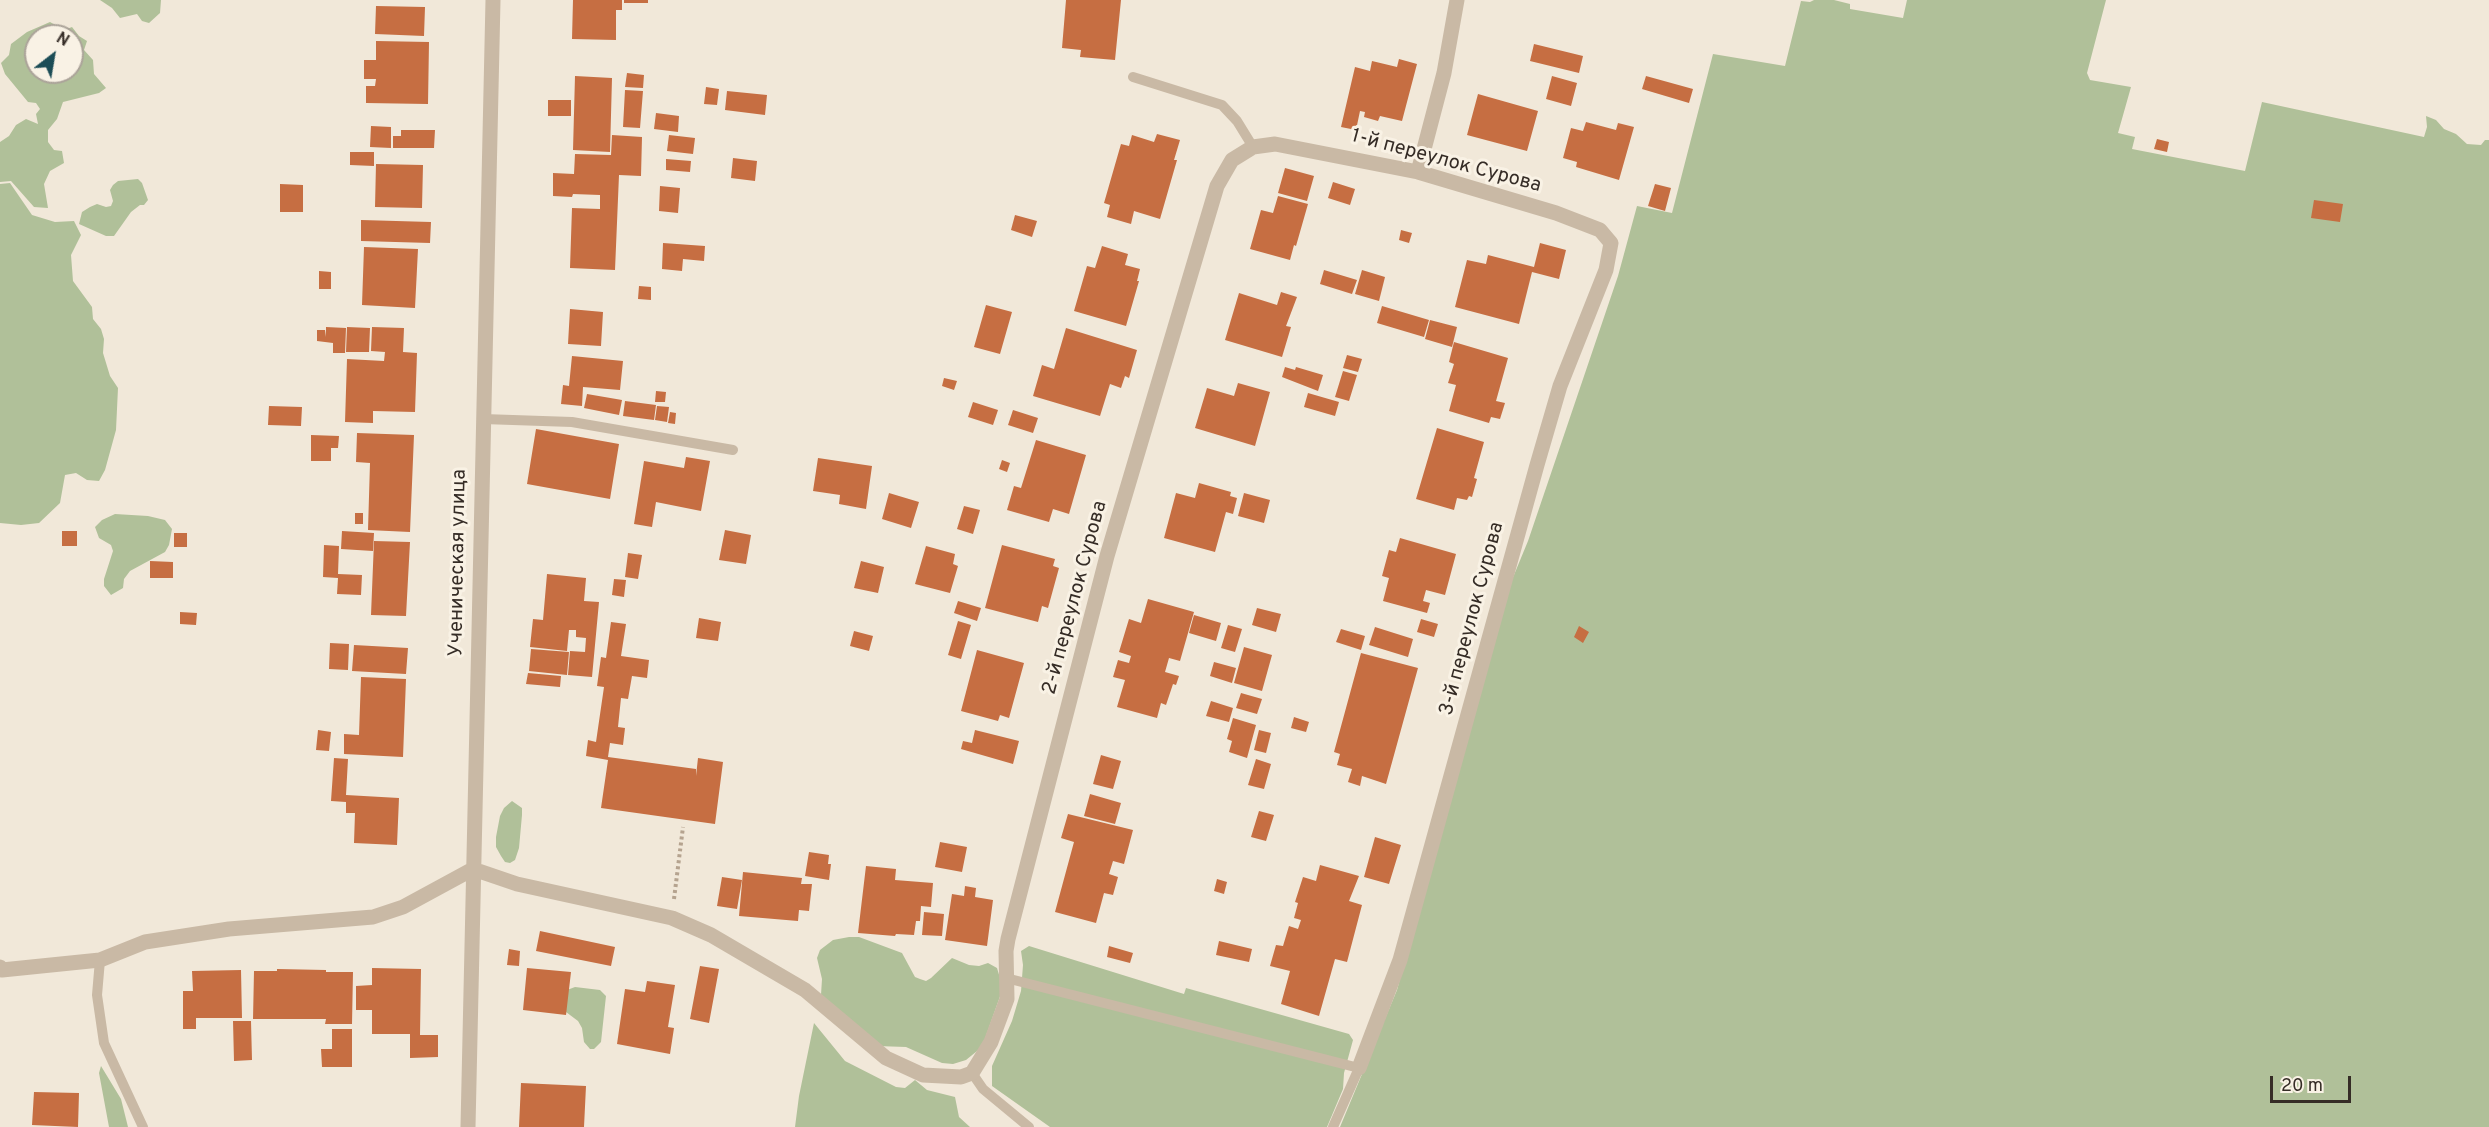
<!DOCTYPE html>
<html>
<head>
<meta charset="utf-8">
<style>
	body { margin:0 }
	#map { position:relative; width:2489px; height:1127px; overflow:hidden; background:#f1e8d9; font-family:Overpass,sans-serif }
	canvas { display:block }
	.north { position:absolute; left:24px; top:24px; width:60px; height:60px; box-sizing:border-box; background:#f9f2e5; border:2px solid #aba399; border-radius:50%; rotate:31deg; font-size:16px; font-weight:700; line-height:24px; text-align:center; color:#352c26 }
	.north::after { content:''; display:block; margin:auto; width:21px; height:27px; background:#1c4d56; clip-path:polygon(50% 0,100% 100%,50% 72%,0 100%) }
	.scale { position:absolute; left:2270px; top:1076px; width:81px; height:27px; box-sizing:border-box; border:3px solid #352c26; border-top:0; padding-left:8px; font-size:18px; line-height:21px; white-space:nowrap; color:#352c26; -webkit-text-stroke:4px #f9f2e5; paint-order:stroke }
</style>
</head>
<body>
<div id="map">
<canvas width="2489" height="1127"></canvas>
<div class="north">N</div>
<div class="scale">20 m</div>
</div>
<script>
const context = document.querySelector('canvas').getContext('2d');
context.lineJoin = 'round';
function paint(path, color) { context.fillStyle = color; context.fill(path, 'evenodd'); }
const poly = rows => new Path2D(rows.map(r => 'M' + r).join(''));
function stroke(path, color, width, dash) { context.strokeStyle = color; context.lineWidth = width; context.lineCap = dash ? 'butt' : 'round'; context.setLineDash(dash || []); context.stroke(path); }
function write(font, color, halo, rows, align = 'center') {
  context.font = font + ' Overpass,sans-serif'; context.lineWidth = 6; context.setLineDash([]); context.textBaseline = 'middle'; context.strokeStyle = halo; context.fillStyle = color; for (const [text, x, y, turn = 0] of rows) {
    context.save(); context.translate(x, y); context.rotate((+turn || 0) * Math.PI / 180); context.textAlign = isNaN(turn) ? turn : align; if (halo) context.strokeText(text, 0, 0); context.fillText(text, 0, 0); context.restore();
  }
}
const green = poly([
	[100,0,161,0,160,13,149,23,142,21,137,14,120,18,112,8],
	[1814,0,1834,0,1850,4,1850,9,1903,18,1907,0,2106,0,2087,73,2090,80,2131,87,2118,133,2135,137,2132,149,2245,171,2262,102,2424,137,2427,127,2426,116,2436,120,2444,129,2456,134,2467,144,2481,145,2485,140,2489,140,2489,1127,1340,1127,1397,990,1502,604,1528,541,1618,276,1637,206,1672,213,1713,54,1785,66,1801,1,1810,2],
	[50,22,64,30,72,27,79,36,87,41,84,50,93,60,94,74,106,88,99,93,63,102,57,119,48,130,48,142,54,150,62,151,64,163,50,171,44,184,48,208,34,207,11,181,0,182,0,142,9,136,16,125,26,119,38,124,36,114,40,109,36,103,28,102,5,74,1,63,9,55,11,44,27,32],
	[36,36,72,36,72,72,36,72],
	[138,179,142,183,148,200,144,205,140,205,131,212,114,236,106,236,79,224,82,212,90,207,97,204,106,207,111,206,113,201,110,190,113,185,118,181],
	[10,183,32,215,55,222,74,221,81,235,71,255,73,281,92,307,93,319,101,329,104,339,103,353,110,376,118,388,116,430,105,470,99,481,87,480,76,473,65,475,60,503,39,523,21,525,0,523,0,184],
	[115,514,148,516,165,520,172,529,169,545,165,552,130,571,124,579,123,588,111,595,104,586,104,579,113,551,111,545,99,538,95,527,102,520],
	[512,801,522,808,522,815,519,848,515,860,510,863,505,862,501,856,496,847,496,837,500,816,504,808],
	[849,937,859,937,902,953,915,977,920,979,926,981,931,978,952,958,969,965,979,966,988,963,997,968,1003,988,982,1047,966,1060,953,1064,942,1063,906,1047,877,1046,821,995,822,979,817,958,820,950,833,940],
	[1029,946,1184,994,1186,988,1349,1034,1353,1040,1344,1073,1343,1089,1327,1127,1050,1127,992,1086,992,1066,1012,1021,1021,991,1023,965,1021,951],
	[575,987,600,990,606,996,601,1042,594,1049,590,1049,584,1042,582,1028,578,1021,562,1009,567,990],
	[814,1023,845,1061,896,1087,905,1088,915,1080,927,1090,955,1097,959,1117,970,1127,795,1127,799,1096],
	[101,1066,121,1099,128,1127,109,1127,99,1073]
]);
const building = poly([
	[573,0,622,0,622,10,616,10,616,40,572,39],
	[624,0,648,0,648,3,624,3],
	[1066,0,1121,0,1115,60,1080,57,1081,50,1062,48],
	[376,6,425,7,424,36,375,34],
	[376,41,429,42,428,104,366,103,366,86,375,86,376,79,364,79,364,60,376,60],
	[1534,44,1583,56,1579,73,1530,61],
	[1399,59,1417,64,1402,121,1380,116,1378,121,1364,117,1365,112,1360,111,1356,130,1341,127,1355,67,1370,71,1372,61,1397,67],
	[627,73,644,75,643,88,625,87],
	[575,76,612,78,610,152,573,150],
	[1552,76,1577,83,1571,106,1546,99],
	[1646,76,1693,89,1689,103,1642,89],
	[706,87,719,89,717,105,704,104],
	[625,90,643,91,640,128,623,127],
	[727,91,767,95,765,115,725,110],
	[1478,94,1538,111,1527,151,1467,135],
	[548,100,571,100,571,116,548,116],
	[656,113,679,116,678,132,654,129],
	[1586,122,1616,130,1618,123,1634,127,1619,180,1576,167,1577,162,1563,158,1571,128,1583,131],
	[371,126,391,127,391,148,370,147],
	[401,130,435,130,434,148,393,148,393,136,401,136],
	[1157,134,1180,140,1174,160,1177,160,1160,219,1134,211,1131,224,1107,217,1110,205,1104,203,1121,144,1129,146,1132,135,1154,142],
	[612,135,642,137,641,176,619,175,615,270,570,268,572,208,600,209,600,195,573,194,572,197,553,196,553,173,574,174,575,154,611,155],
	[669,135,695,138,693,154,667,151],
	[2157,139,2169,142,2167,152,2154,149],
	[350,152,374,152,374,166,350,165],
	[733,158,757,161,755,181,731,178],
	[666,159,691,161,690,172,666,170],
	[376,164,423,165,422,208,375,207],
	[1285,168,1314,176,1307,201,1278,193],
	[1333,182,1355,189,1350,205,1328,198],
	[280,184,303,185,303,212,280,212],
	[1655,184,1671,188,1665,211,1648,206],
	[660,186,680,188,678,213,659,211],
	[1278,196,1308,204,1296,246,1294,245,1290,260,1250,249,1261,210,1273,213],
	[2314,200,2343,204,2340,222,2311,218],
	[1015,215,1037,221,1032,237,1011,230],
	[361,220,431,222,430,243,361,241],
	[1401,230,1412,233,1409,243,1399,240],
	[663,243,705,246,704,261,683,259,682,271,662,269],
	[1540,243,1566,250,1559,279,1532,272,1519,324,1455,307,1467,260,1486,264,1488,255,1534,267],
	[1102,246,1128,254,1125,265,1140,269,1137,281,1139,281,1126,326,1074,311,1087,266,1095,268],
	[364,247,418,249,415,308,362,305],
	[1324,270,1357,280,1352,294,1320,284],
	[1362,270,1385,277,1379,301,1355,294],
	[319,271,331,272,331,289,319,289],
	[639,286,651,287,651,300,638,299],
	[1281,292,1297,297,1286,326,1291,327,1282,357,1225,340,1239,293,1277,305],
	[986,305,1012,312,1000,354,974,347],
	[1382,306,1429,320,1424,337,1377,323],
	[570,309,603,312,601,346,568,344],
	[1430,320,1457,327,1452,347,1425,339],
	[326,327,346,328,345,353,333,353,333,343,317,341,317,330,325,330,326,337],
	[347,327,370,328,369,352,346,352],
	[372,327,404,328,403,352,417,353,415,412,373,411,373,423,345,422,347,359,384,361,385,352,371,351],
	[1066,328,1137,350,1129,378,1125,376,1121,388,1110,384,1100,416,1033,396,1042,365,1054,369],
	[1454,342,1508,358,1496,401,1505,403,1500,419,1491,417,1489,423,1449,411,1456,385,1448,383,1454,364,1449,362],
	[1347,355,1362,359,1358,372,1343,368],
	[572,356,623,361,620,390,583,387,582,406,561,404,563,385,569,386],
	[1285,367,1295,370,1296,367,1323,375,1318,391,1282,377],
	[1343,371,1357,375,1349,401,1335,397],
	[944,378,957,381,954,390,942,386],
	[1238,383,1270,392,1255,446,1195,428,1207,388,1234,396],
	[656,391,666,392,665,402,655,402],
	[1308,393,1339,402,1335,416,1304,407],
	[587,394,622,400,619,415,584,408],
	[625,401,656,405,654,420,623,416],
	[973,402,998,410,993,425,968,417],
	[269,406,302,407,301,426,268,425],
	[657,406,669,407,667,422,655,420],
	[1013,410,1038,418,1033,433,1008,425],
	[670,412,676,413,675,424,668,423],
	[1437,428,1484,442,1474,478,1477,479,1472,497,1469,496,1467,500,1457,498,1454,510,1416,499],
	[536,429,619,444,610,499,527,484],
	[357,433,414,435,410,532,368,530,370,463,356,462],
	[311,435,339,436,338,448,331,448,331,461,311,461],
	[1036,440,1086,455,1069,514,1053,509,1049,522,1007,510,1014,486,1021,488],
	[686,457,710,461,701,511,656,502,652,527,634,524,644,461,684,468],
	[818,458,872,466,866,509,839,504,840,495,813,491],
	[1002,460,1010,463,1007,472,999,469],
	[1199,483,1231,492,1230,496,1237,498,1233,514,1226,512,1215,552,1164,538,1176,493,1195,498],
	[889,493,919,502,911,528,882,519],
	[1244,493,1270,500,1264,523,1238,516],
	[964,506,980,510,973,534,957,529],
	[355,513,363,513,363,524,355,524],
	[725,530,751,535,746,564,719,560],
	[62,531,77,531,77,546,62,546],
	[342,531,374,533,373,551,341,549],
	[174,533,187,533,187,547,174,547],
	[1400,538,1456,554,1445,595,1426,590,1423,601,1430,603,1427,613,1383,601,1389,578,1382,576,1389,550,1396,552],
	[374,541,410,542,406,616,371,615],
	[324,545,339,546,338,574,362,575,361,595,337,594,338,578,323,577],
	[1002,545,1055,559,1053,566,1059,568,1048,608,1042,606,1038,622,985,608],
	[926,546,955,554,953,564,958,566,950,593,915,584],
	[628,553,642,555,638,579,625,577],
	[150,561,173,562,173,578,150,578],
	[861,561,884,567,878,593,854,588],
	[547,574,586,578,584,601,599,602,592,677,568,675,570,651,585,652,586,638,576,637,576,630,569,630,567,651,530,647,533,619,543,620],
	[614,579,626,580,624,597,612,595],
	[1148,599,1194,612,1180,661,1169,658,1165,672,1179,676,1176,685,1173,684,1166,705,1161,703,1157,718,1117,707,1125,680,1113,677,1118,660,1129,663,1131,656,1119,652,1129,619,1141,623],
	[958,601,981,608,977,621,954,613],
	[1257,608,1281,614,1276,632,1252,625],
	[180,612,197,613,196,625,180,624],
	[1194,615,1221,623,1216,641,1189,633],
	[699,618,721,622,718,641,696,638],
	[1421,619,1438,624,1434,637,1417,632],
	[958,621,971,625,961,659,948,655],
	[611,622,626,624,621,656,649,660,647,678,632,676,628,699,621,698,618,727,625,728,623,745,610,743,608,757,696,769,696,776,698,758,723,762,715,824,601,808,608,760,586,756,588,740,596,742,604,687,597,686,601,657,606,658],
	[1228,625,1242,629,1235,652,1221,648],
	[1579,626,1589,632,1583,643,1574,637],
	[1375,627,1413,639,1408,657,1369,645],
	[1341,629,1365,636,1361,650,1336,642],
	[854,631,873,636,869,651,850,646],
	[330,643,349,644,348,670,329,669],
	[354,645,408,648,406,674,352,671],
	[1244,647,1272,655,1262,691,1234,683],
	[531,649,569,652,567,675,529,671],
	[977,650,1024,663,1009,718,1000,715,998,721,961,711],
	[1361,653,1418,668,1386,784,1362,776,1360,786,1348,782,1352,769,1337,765,1340,754,1334,752],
	[1214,662,1236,668,1232,683,1210,676],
	[528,673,561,676,560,687,526,684],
	[361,677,406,679,403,757,344,754,344,734,359,735],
	[1241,693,1262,699,1257,714,1236,708],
	[1211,701,1233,708,1229,722,1206,716],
	[1294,717,1309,722,1306,732,1291,728],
	[1233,718,1256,725,1247,758,1229,752,1232,741,1227,739],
	[318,730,331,732,329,751,316,750],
	[975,730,1019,741,1013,764,961,749,963,741,972,743],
	[1259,730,1271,733,1266,753,1254,750],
	[1101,755,1121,761,1113,789,1093,784],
	[334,758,348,759,346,795,399,798,397,845,354,843,355,813,346,813,346,802,331,801],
	[1256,759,1271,764,1264,789,1248,785],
	[1090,794,1121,803,1115,824,1084,816],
	[1259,811,1274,815,1266,841,1251,837],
	[1068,814,1133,830,1124,864,1113,861,1109,874,1118,877,1113,895,1104,893,1096,923,1055,912,1074,842,1061,838],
	[1375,837,1401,845,1389,884,1364,877],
	[940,842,967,847,962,872,935,867],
	[809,852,829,855,828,864,831,864,829,880,805,876],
	[1320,865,1359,876,1349,901,1362,905,1347,962,1335,959,1319,1016,1281,1004,1290,971,1270,966,1276,945,1283,946,1289,926,1298,929,1301,920,1294,918,1298,903,1295,902,1303,877,1316,881],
	[866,866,896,869,895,880,933,883,931,907,921,906,920,921,916,921,914,935,896,934,895,936,858,933],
	[743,872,802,878,801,884,812,884,809,911,799,910,798,921,739,916],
	[722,877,742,880,737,909,717,906],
	[1217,879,1227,882,1224,894,1214,891],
	[965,886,976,888,975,897,993,900,987,946,945,940,952,894,964,896],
	[924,912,944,914,942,936,922,935],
	[540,931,615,947,611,966,536,951],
	[1219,941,1252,949,1249,962,1216,955],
	[1109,946,1133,953,1130,963,1107,957],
	[509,949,520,951,519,966,507,965],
	[700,966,719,969,709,1023,690,1019],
	[372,968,421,969,420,1035,438,1035,438,1057,410,1058,410,1034,372,1034,372,1010,356,1010,356,986,372,985],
	[527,968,571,972,566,1015,523,1010],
	[277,969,326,970,326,972,353,972,352,1024,325,1024,326,1019,253,1019,254,971,277,971],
	[241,970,242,1018,196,1018,196,1029,183,1029,183,991,193,991,192,971],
	[647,981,675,985,668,1027,674,1028,670,1054,617,1044,625,989,645,992],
	[233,1021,251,1021,252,1060,234,1061],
	[332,1029,352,1029,352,1067,322,1067,321,1049,332,1049],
	[521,1083,586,1086,584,1127,519,1127],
	[34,1092,79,1093,78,1127,32,1125]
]);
const path = poly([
	[674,899,683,827]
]);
const service = poly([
	[1133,77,1222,105,1237,121,1253,147],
	[483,419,572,422,733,450],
	[100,960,97,995,104,1043,143,1127],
	[1006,978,1359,1068,1333,1127],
	[972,1073,983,1089,1029,1127]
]);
const minor = poly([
	[1418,172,1444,73,1457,0],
	[0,967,2,970,100,960,145,942,229,929,373,917,403,907,473,869,517,884,672,918,711,935,805,990,886,1058,923,1075,961,1077,972,1073,991,1042,1007,999,1006,951,1008,939,1107,556,1217,186,1232,160,1253,147,1275,144,1418,172,1556,213,1600,230,1611,243,1606,270,1560,386,1537,465,1400,960,1359,1068],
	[468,1127,493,0]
]);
const streetNames = [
	["1-й переулок Сурова",1446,162,15],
	["Ученическая улица",459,563,-89],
	["2-й переулок Сурова",1076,598,-75],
	["3-й переулок Сурова",1473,619,-75]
];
paint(green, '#b0c099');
paint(building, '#c66e42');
stroke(path, '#b5a38f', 4, [3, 3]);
stroke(service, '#c9b9a5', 10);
stroke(minor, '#c9b9a5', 15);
write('20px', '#352c26', '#f9f2e5', streetNames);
</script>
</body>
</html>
